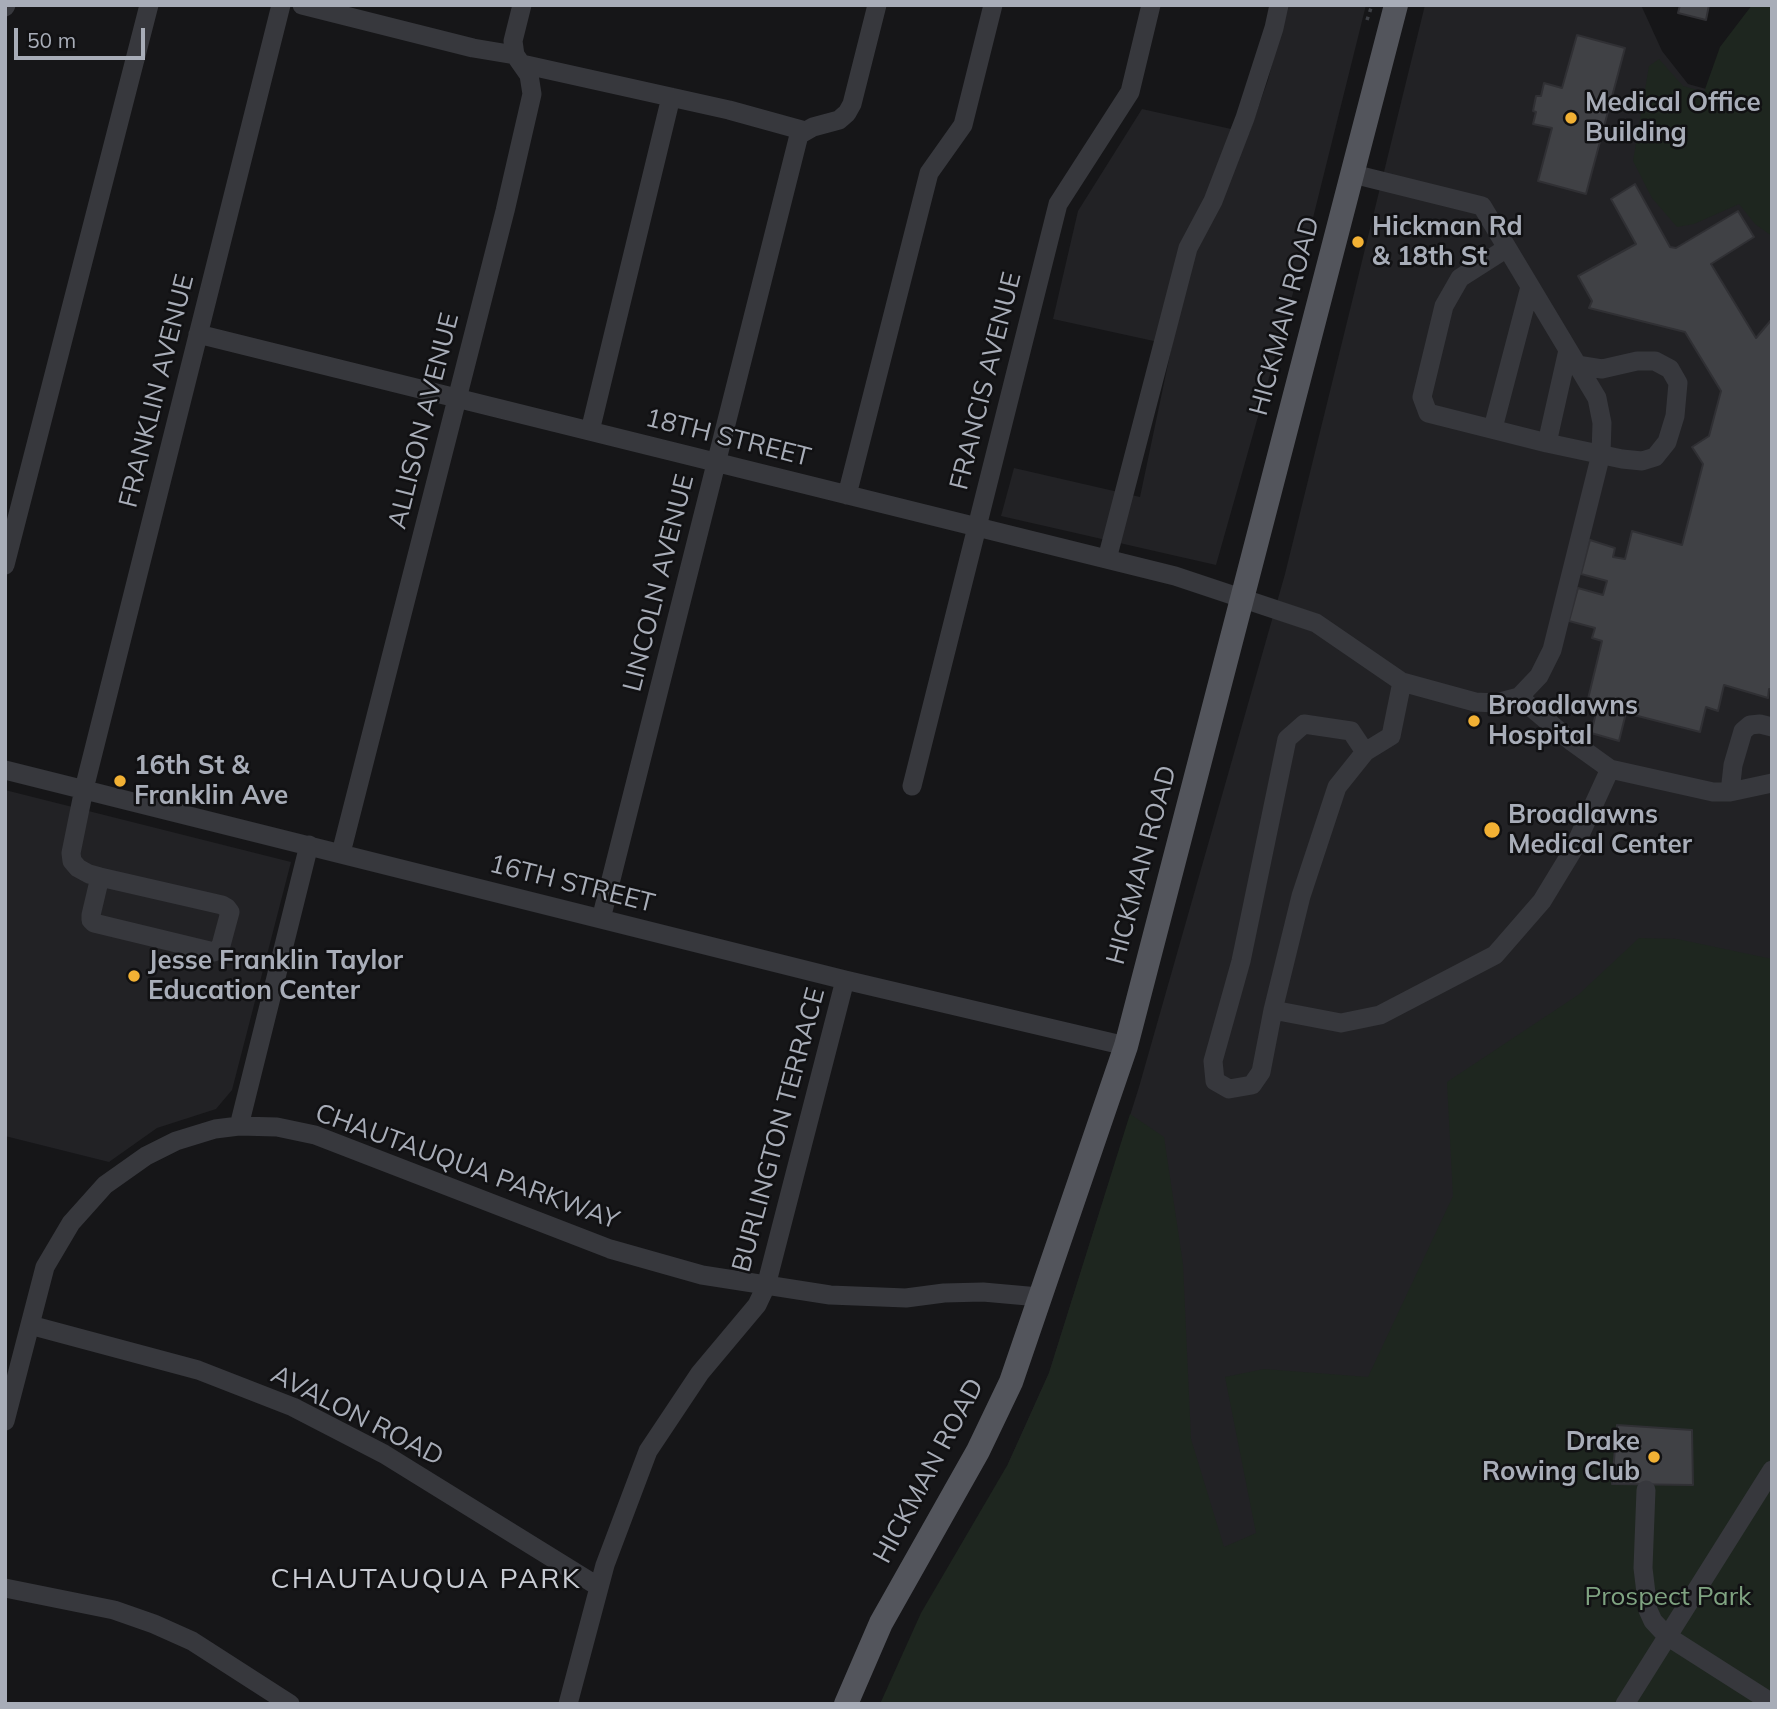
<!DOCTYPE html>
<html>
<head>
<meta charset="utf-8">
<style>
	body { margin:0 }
	#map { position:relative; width:1777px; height:1709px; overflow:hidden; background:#161618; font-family:Mulish,sans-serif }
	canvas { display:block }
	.frame { position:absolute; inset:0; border:7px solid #a8adb8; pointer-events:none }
	.scale { position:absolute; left:14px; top:28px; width:131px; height:32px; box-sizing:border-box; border:4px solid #a8adb8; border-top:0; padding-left:9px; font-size:21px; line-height:24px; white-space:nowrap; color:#a8adb8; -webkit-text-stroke:5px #111113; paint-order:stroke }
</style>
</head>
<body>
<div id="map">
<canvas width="1777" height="1709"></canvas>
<div class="frame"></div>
<div class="scale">50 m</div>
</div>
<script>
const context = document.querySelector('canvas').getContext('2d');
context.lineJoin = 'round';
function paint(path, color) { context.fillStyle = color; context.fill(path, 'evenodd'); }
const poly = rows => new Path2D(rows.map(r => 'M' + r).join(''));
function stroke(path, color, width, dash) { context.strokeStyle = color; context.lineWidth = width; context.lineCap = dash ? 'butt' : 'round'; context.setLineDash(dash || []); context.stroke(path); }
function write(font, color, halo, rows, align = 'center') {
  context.font = font + ' Mulish,sans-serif'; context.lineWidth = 5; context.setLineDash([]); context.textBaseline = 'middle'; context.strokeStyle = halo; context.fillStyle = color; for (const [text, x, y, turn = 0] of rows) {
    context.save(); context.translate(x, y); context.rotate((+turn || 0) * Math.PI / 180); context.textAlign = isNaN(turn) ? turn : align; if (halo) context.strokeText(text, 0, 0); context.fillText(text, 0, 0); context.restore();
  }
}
const built = poly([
	[1287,5,1366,5,1304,254,1216,565,1001,516,1014,468,1140,497,1172,345,1053,319,1078,211,1142,109,1249,133,1268,80],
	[1425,5,1641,5,1662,51,1688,84,1772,107,1772,1147,1534,1704,1008,1464,1049,1373,1139,1087,1285,574],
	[5,790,291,862,232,1090,216,1109,157,1128,109,1162,5,1136]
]);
const green = poly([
	[1752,5,1772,5,1772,236,1755,224,1739,204,1694,224,1677,227,1652,198,1633,161,1649,66,1659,59,1683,86,1704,92,1720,47],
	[1639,938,1677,939,1772,959,1772,1704,880,1704,921,1613,1008,1464,1049,1373,1130,1114,1164,1137,1183,1264,1191,1439,1224,1547,1256,1533,1225,1377,1264,1369,1368,1377,1453,1196,1447,1082,1578,995]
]);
const building = poly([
	[1680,5,1709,5,1706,20,1678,13,1680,5],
	[1577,35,1625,48,1586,194,1538,181,1552,128,1533,124,1536,112,1533,111,1536,96,1541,96,1544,83,1562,88,1577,35],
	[1635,184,1670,247,1676,248,1738,211,1754,237,1711,264,1756,338,1772,319,1772,690,1769,689,1768,698,1724,685,1718,711,1706,707,1700,732,1626,713,1619,741,1591,733,1598,705,1587,703,1602,641,1592,638,1595,628,1569,621,1578,588,1603,595,1607,581,1581,574,1590,540,1615,548,1613,557,1625,559,1632,531,1682,545,1703,464,1692,447,1709,436,1721,391,1685,332,1589,308,1592,301,1578,276,1636,244,1611,199,1635,184],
	[1617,1425,1692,1430,1693,1485,1612,1484,1617,1425]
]);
const path = poly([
	[1367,20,1372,5]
]);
const minor = poly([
	[302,5,473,48,515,55],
	[5,7,6,5],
	[522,64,729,110,805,131],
	[1507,248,1460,278,1444,306,1422,397,1428,413,1547,443,1622,459,1642,461,1655,457,1667,442,1675,416,1678,383,1670,369,1655,361,1637,361,1602,369,1577,365],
	[198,334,1175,576,1316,623,1402,682,1475,702,1496,703,1519,697,1539,676,1552,650,1601,454,1602,423,1597,398,1482,206,1353,174],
	[1493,428,1530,287],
	[590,431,671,97],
	[1547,443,1568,350],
	[847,495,929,173,963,125,993,5],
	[1107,559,1188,248,1213,201,1245,118,1274,28,1279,5],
	[5,565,149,5],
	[1402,682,1391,736,1365,752,1337,787,1301,896,1273,1010,1341,1023,1380,1015,1495,955,1542,901,1573,850,1610,769],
	[1519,697,1571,741,1610,769,1713,792,1730,792,1772,783],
	[5,770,845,980,1126,1046],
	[912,786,1058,204,1130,92,1151,5],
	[1730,792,1733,765,1743,731,1750,725,1760,724,1772,727],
	[341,853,505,211,532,94,529,75,515,55,513,41,522,5],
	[100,877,91,915,91,920,94,923,214,952,220,949,230,912,227,908,222,905,100,877,89,874,78,868,72,861,71,853,84,789,281,5],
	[601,919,799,135,813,127,839,120,847,113,852,104,877,5],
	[1273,1010,1261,1072,1252,1085,1229,1089,1215,1081,1213,1061,1241,961,1287,739,1304,724,1351,731,1365,752],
	[239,1126,309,845],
	[30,1325,198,1370,293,1407,384,1454,599,1587],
	[5,1421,45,1267,71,1223,105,1185,146,1156,176,1141,215,1129,239,1126,277,1127,315,1135,610,1249,702,1275,830,1295,906,1298,944,1293,983,1292,1039,1297],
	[1646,1490,1643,1568,1648,1610,1653,1621,1667,1636,1772,1703],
	[5,1588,114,1610,154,1624,192,1641,290,1704],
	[568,1704,605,1565,648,1451,700,1373,757,1305,766,1286,845,980],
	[1625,1704,1772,1470]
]);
const major = poly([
	[846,1704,881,1623,978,1451,1011,1382,1126,1046,1396,5]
]);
const markers = [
	[1571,118,7,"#f2b134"],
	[1358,242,7,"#f2b134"],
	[1474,721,7,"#f2b134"],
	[120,781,7,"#f2b134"],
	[1492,830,9,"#f2b134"],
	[134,976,7,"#f2b134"],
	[1654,1457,7,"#f2b134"]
];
const poiNames = [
	["Medical Office",1585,103],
	["Building",1585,133],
	["Hickman Rd",1372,227],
	["& 18th St",1372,257],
	["Broadlawns",1488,706],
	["Hospital",1488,736],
	["16th St &",134,766],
	["Franklin Ave",134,796],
	["Broadlawns",1508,815],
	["Medical Center",1508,845],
	["Jesse Franklin Taylor",148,961],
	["Education Center",148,991],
	["Drake",1640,1442,"right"],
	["Rowing Club",1640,1472,"right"]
];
const streetNames = [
	["HICKMAN ROAD",1285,316,-75],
	["FRANCIS AVENUE",986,381,-76],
	["FRANKLIN AVENUE",157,391,-76],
	["ALLISON AVENUE",424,421,-76],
	["18TH STREET",728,438,14],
	["LINCOLN AVENUE",659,583,-76],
	["HICKMAN ROAD",1142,865,-75],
	["16TH STREET",572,884,14],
	["BURLINGTON TERRACE",779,1130,-75],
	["CHAUTAUQUA PARKWAY",467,1167,20],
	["AVALON ROAD",357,1416,27],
	["HICKMAN ROAD",929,1471,-62]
];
const parkNames = [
	["Prospect Park",1668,1597]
];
const neighbourhoodNames = [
	["CHAUTAUQUA PARK",426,1580]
];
paint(built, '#222225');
paint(green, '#1e261f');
paint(building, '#404145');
stroke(building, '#303034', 2);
stroke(path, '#3d3f44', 3.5, [3.5, 5]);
stroke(minor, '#37383d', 19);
stroke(major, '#53555c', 24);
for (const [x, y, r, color] of markers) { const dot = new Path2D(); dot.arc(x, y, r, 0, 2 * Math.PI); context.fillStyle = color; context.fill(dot); stroke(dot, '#111113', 2.5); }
write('bold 26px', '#a8adb8', '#111113', poiNames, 'left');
write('26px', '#a8adb8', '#111113', streetNames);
write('26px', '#7fa381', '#111113', parkNames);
context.letterSpacing = '2px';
write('28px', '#c9ccd4', '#111113', neighbourhoodNames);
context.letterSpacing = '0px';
</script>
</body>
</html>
